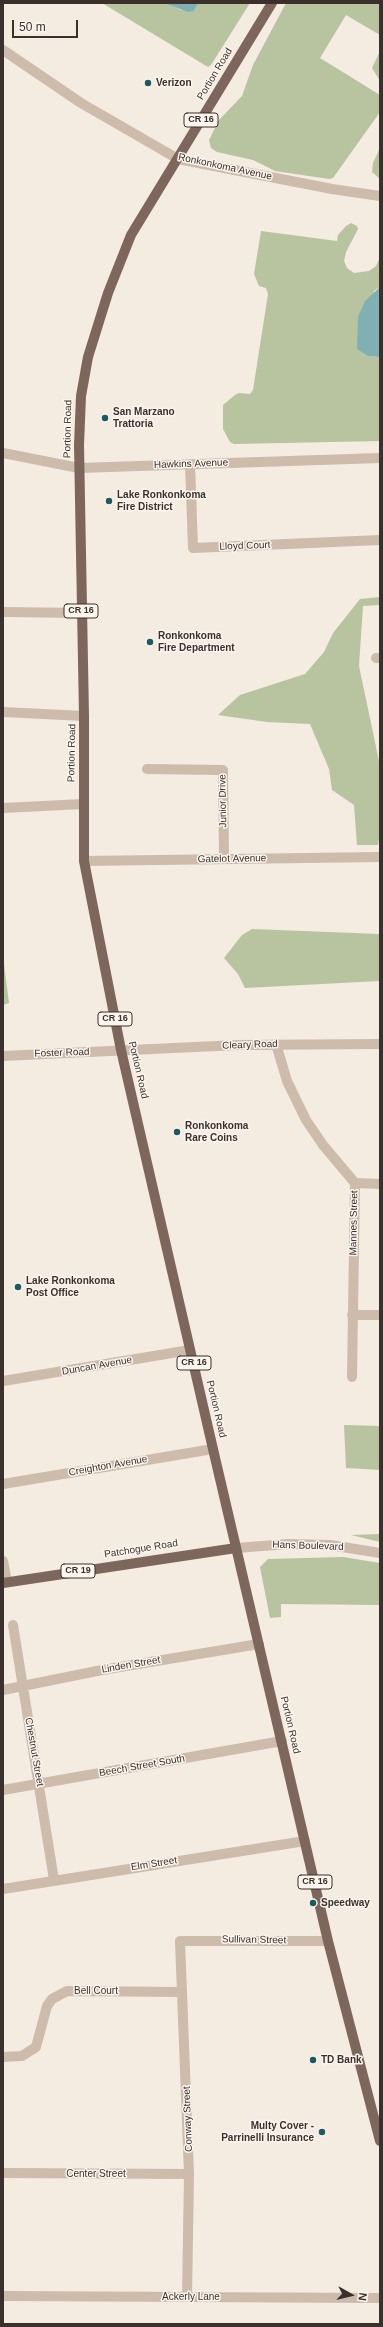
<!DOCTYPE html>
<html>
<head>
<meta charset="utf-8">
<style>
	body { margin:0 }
	#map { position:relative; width:383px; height:2327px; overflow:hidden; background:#f4ebe1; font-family:Helvetica,sans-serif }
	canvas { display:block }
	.frame { position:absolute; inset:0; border:4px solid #3b302b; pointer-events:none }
	.north { position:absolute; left:331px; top:2275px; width:40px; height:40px; -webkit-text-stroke:3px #fbf5ee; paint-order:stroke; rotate:98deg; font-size:11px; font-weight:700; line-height:16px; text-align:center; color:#3b302b }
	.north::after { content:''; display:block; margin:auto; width:14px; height:18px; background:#3b302b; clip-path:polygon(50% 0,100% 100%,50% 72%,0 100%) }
	.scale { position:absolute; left:12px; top:20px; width:66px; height:18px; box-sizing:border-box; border:2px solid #3b302b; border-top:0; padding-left:5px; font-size:12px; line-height:14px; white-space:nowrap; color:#3b302b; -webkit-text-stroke:3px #fbf5ee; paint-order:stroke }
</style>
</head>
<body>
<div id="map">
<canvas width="383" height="2327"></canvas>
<div class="frame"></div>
<div class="north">N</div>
<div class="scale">50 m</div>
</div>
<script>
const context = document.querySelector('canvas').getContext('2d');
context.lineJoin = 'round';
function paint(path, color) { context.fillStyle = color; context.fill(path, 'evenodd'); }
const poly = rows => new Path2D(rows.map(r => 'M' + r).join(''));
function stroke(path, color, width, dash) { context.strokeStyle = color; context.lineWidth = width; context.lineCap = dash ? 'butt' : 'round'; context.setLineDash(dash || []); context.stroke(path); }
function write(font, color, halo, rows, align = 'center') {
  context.font = font + ' Helvetica,sans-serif'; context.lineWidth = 3; context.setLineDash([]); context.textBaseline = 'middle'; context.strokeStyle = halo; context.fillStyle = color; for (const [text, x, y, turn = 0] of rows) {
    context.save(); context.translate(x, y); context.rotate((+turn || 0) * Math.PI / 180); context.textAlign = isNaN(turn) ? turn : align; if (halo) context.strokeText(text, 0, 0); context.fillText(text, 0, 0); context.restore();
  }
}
const green = poly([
	[102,3,166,3,181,10,194,11,198,3,250,3,211,65,208,67],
	[286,3,380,3,380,35,346,15,320,58,380,95,380,112,333,178,329,179,275,171,253,160,217,152,211,148,209,140,219,120,242,96,253,65],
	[380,51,380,81,372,68],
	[380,148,380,179,372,172,373,163],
	[351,223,357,226,358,229,346,252,344,261,347,268,354,273,369,271,376,266,380,257,380,287,374,291,368,356,380,357,380,441,234,444,230,442,223,429,223,405,235,395,239,393,250,394,253,390,268,294,266,288,259,286,254,274,261,231,337,241,338,235,346,226],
	[380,597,380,605,363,606,359,666,380,766,380,834,378,845,357,845,354,805,332,790,329,769,310,724,267,722,218,715,240,695,305,674,324,652,333,633,360,599],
	[252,929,380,934,380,981,245,988,238,974,224,958,242,935],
	[3,956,9,1003,3,1005],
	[344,1425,380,1426,380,1470,346,1468],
	[380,1534,380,1542,351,1535],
	[343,1557,380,1563,380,1605,281,1604,281,1617,270,1618,260,1567,268,1559]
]);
const water = poly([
	[164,3,198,3,194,11,188,12],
	[380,287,380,357,368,356,357,349,358,317,365,301]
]);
const minor = poly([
	[3,50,81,103,178,159,332,189,380,196],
	[3,453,79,468,380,458],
	[190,464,193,548,380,540],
	[3,612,81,613],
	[376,658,380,658],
	[3,712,84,716],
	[147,769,223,770,224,859],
	[3,808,83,804],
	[84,861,380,857],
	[276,1044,287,1081,306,1120,323,1145,355,1183,352,1377],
	[3,1056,238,1045,380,1044],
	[355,1183,380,1184],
	[352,1315,380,1315],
	[3,1381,190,1350],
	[3,1484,213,1449],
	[236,1548,289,1544,330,1545,380,1553],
	[3,1561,7,1582],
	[13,1625,54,1880],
	[3,1690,102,1670,259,1644],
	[3,1790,282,1741],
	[3,1889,305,1841],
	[3,2057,22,2056,36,2047,47,2006,52,1999,67,1991,181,1992],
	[3,2173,189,2174],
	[3,2296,380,2298],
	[187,2297,189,2174,180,1941,328,1941]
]);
const major = poly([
	[272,3,131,235,108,293,88,357,81,396,79,445,84,716,84,861,121,1050,213,1449,328,1941,380,2141],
	[3,1583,236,1548]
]);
const markers = [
	[148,83,4,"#1f5a5e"],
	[105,418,4,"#1f5a5e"],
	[109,501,4,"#1f5a5e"],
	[150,642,4,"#1f5a5e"],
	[177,1132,4,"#1f5a5e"],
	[18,1287,4,"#1f5a5e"],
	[313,1903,4,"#1f5a5e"],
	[313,2060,4,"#1f5a5e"],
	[322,2132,4,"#1f5a5e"]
];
const shields = [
	[201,120,34],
	[81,611,34],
	[115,1019,34],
	[194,1363,34],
	[78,1571,34],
	[315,1882,34]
];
const shieldNames = [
	["CR 16",201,120],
	["CR 16",81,611],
	["CR 16",115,1019],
	["CR 16",194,1363],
	["CR 19",78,1571],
	["CR 16",315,1882]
];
const streetNames = [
	["Portion Road",215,74,-59],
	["Ronkonkoma Avenue",225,167,12],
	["Portion Road",68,429,-89],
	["Hawkins Avenue",191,464,-2],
	["Lloyd Court",245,546,-2],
	["Portion Road",72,753,-89],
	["Junior Drive",223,801,-91],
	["Gatelot Avenue",232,859,-1],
	["Cleary Road",250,1045,-2],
	["Foster Road",62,1053,-2],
	["Portion Road",138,1070,77],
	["Mannes Street",354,1223,-89],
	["Duncan Avenue",97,1366,-10],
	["Portion Road",216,1409,77],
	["Creighton Avenue",108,1466,-10],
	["Hans Boulevard",308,1546,2],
	["Patchogue Road",141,1549,-9],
	["Linden Street",131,1665,-10],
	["Portion Road",290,1725,77],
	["Chestnut Street",34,1752,80],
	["Beech Street South",142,1766,-10],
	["Elm Street",154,1864,-9],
	["Sullivan Street",254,1940,1],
	["Bell Court",96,1991],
	["Conway Street",188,2119,-92],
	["Center Street",96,2174],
	["Ackerly Lane",191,2297]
];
const poiNames = [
	["Verizon",156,83],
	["San Marzano",113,412],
	["Trattoria",113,424],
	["Lake Ronkonkoma",117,495],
	["Fire District",117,507],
	["Ronkonkoma",158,636],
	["Fire Department",158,648],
	["Ronkonkoma",185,1126],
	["Rare Coins",185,1138],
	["Lake Ronkonkoma",26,1281],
	["Post Office",26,1293],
	["Speedway",321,1903],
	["TD Bank",321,2060],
	["Multy Cover -",314,2126,"right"],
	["Parrinelli Insurance",314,2138,"right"]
];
paint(green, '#b8c4a0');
paint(water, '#7fb0b2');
stroke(minor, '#cdbbac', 10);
stroke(major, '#7d675c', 10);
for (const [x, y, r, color] of markers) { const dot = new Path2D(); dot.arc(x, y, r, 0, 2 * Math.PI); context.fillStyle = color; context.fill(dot); stroke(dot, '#fbf5ee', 1.5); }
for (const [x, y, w] of shields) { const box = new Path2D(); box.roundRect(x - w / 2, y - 7, w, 14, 3); context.fillStyle = '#fbf5ee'; context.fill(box); stroke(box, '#3b302b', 1); }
write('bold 9px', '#3b302b', null, shieldNames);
write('10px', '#3b302b', '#fbf5ee', streetNames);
write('bold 10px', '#3b302b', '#fbf5ee', poiNames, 'left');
</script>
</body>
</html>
